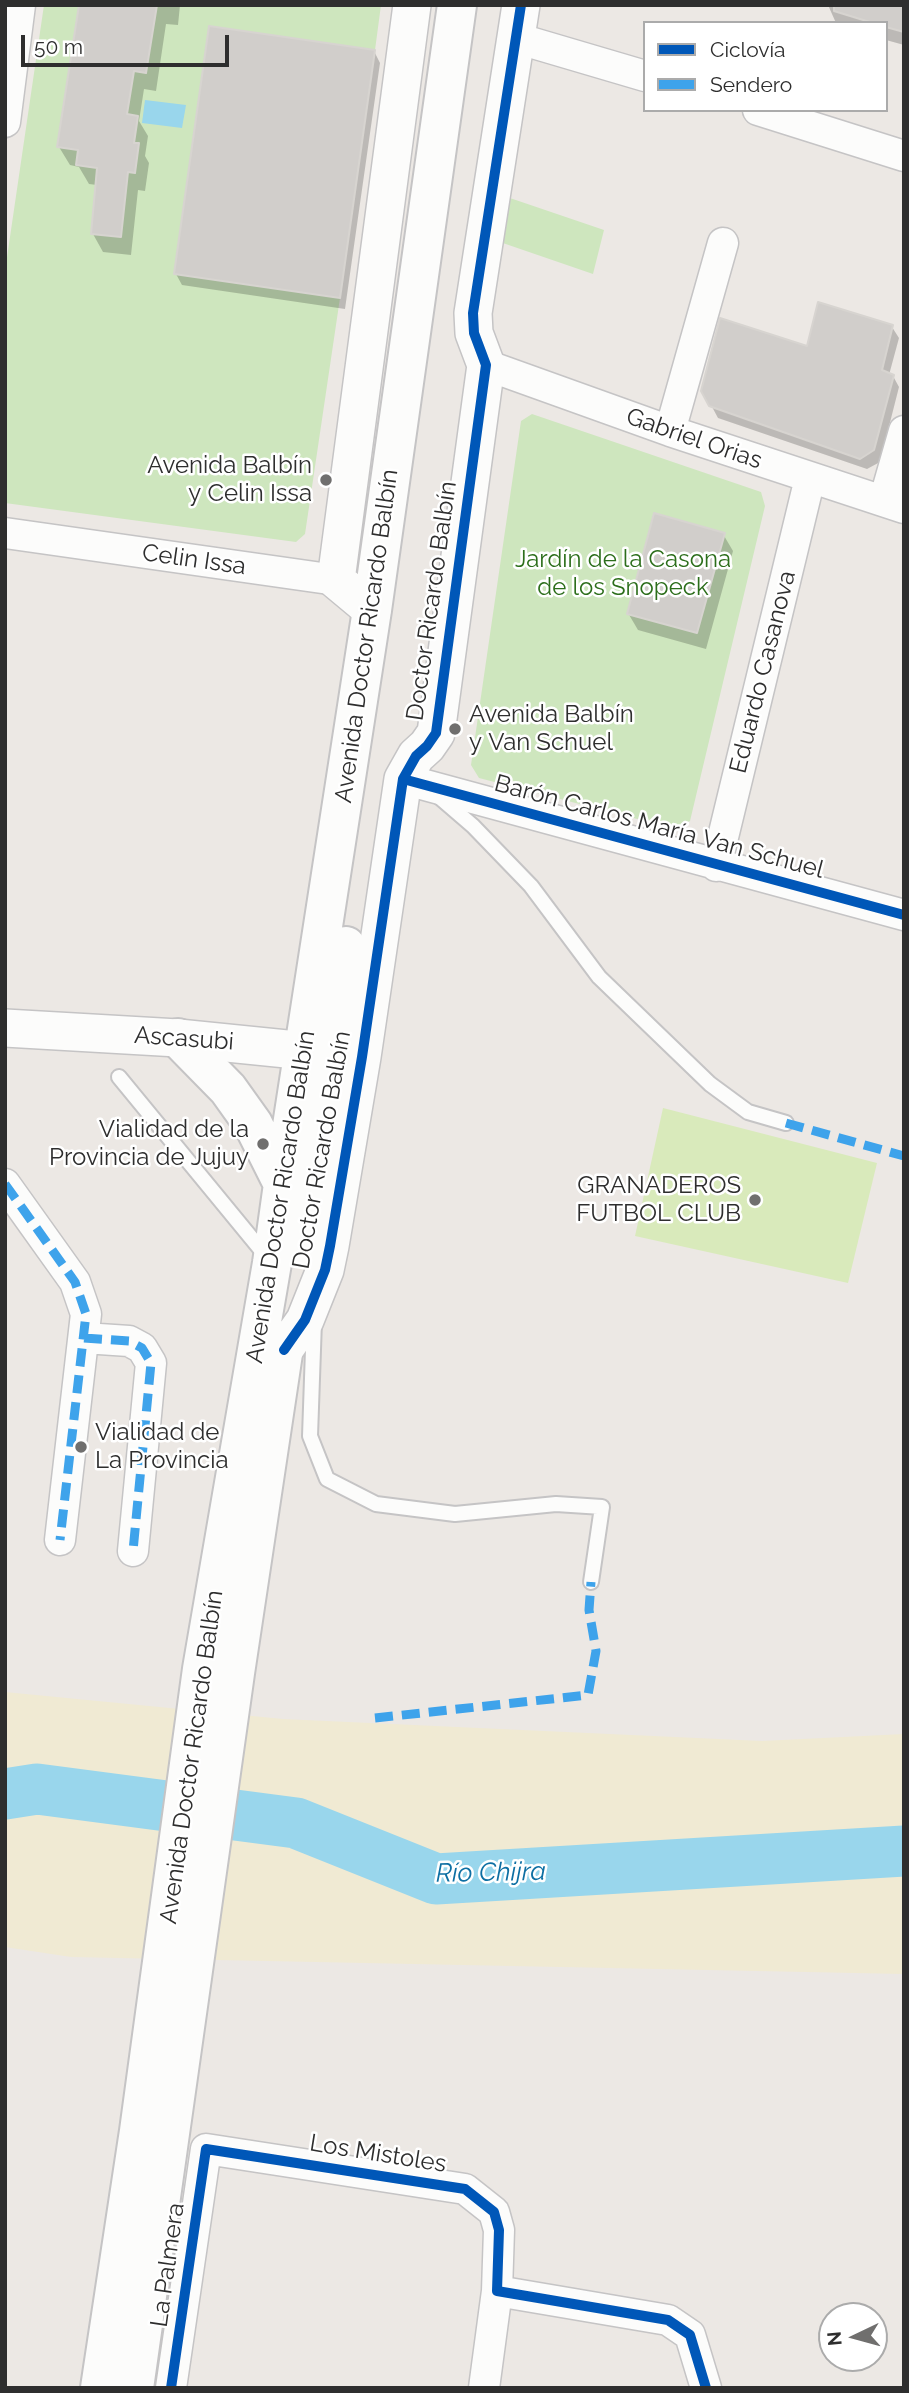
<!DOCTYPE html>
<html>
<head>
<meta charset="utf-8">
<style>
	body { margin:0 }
	#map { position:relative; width:909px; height:2393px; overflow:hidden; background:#ece8e4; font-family:Raleway,sans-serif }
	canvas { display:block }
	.frame { position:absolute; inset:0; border:7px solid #2e2e2e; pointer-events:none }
	.legend { position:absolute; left:643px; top:21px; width:245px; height:91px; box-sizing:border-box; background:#fff; border:2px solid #ababab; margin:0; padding:9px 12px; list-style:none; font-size:21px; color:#2e2e2e }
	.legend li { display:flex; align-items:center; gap:14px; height:35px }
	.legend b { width:35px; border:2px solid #ababab }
	.north { position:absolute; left:818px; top:2302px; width:70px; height:70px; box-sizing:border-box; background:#fff; border:2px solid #ababab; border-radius:50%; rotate:265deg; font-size:19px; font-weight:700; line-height:28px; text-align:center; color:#2e2e2e }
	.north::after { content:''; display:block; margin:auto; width:24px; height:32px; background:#706f6e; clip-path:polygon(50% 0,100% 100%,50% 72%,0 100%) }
	.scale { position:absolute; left:21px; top:35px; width:208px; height:32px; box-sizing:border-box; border:4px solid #2e2e2e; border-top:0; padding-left:9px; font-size:21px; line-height:24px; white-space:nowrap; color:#2e2e2e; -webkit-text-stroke:5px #fff; paint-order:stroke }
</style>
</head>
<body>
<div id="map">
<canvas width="909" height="2393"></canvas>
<div class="frame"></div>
<ul class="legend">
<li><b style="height:9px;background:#0057b8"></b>Ciclovía</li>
<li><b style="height:9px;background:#3ea3eb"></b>Sendero</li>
</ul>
<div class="north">N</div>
<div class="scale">50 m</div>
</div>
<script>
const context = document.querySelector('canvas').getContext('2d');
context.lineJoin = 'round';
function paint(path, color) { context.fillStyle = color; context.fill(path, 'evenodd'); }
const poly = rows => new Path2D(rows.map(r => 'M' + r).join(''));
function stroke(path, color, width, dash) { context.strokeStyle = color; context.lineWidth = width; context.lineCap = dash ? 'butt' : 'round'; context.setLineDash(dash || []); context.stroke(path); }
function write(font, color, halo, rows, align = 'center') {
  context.font = font + ' Raleway,sans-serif'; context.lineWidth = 5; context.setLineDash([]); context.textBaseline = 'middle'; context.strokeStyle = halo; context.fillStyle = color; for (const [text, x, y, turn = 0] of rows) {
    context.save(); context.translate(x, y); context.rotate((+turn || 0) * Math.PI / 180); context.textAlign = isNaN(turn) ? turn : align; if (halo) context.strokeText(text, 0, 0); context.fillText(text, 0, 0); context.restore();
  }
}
const green = poly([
	[44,5,381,5,375,50,209,26,174,274,340,298,305,534,296,542,5,503,5,271],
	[504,196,604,230,593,274,497,241],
	[532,414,761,492,765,506,690,821,676,829,479,778,471,765,521,421]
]);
const sand = poly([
	[5,1692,283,1719,762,1741,904,1734,904,1974,71,1957,5,1947]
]);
const pitch = poly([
	[663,1108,877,1163,848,1283,635,1236]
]);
const water = poly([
	[145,100,186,105,182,128,142,123]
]);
const shadow = poly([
	[84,5,180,5,178,25,166,24,156,91,144,89,139,121,148,136,145,156,149,163,145,191,138,190,131,255,103,252,93,234,97,185,89,184,79,167,70,165,59,147],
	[828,5,904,5,904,45,886,40,886,23,836,23],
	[374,51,380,63,345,309,182,285,176,274],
	[892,327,899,338,889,375,893,376,899,387,880,462,867,469,718,418,703,390,808,348],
	[723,534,733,551,706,649,638,630,628,613]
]);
const river = poly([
	[5,1794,37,1789,296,1823,436,1879,904,1851]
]);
const building = poly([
	[79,5,157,5,146,73,134,71,127,114,138,116,134,143,139,143,135,173,128,172,121,237,91,234,97,168,76,165,78,150,57,147,79,5],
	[834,5,904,5,904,32,886,27,886,23,873,23,834,11,834,5],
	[209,26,375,50,340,298,174,274,209,26],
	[818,302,893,325,882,370,894,375,874,450,860,459,709,406,701,391,720,318,807,346,818,302],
	[654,513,725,533,697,633,627,614,654,513]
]);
const service = poly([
	[437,795,473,826,531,886,599,977,710,1084,748,1112,786,1123],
	[119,1077,267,1257],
	[314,1321,310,1436,327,1479,376,1504,455,1514,556,1504,602,1507,591,1582]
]);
const minor = poly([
	[516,38,645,76],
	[758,110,904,156],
	[5,122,20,5],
	[486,365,670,431,904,508],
	[670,431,723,243],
	[884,501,904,431],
	[5,533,336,580],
	[403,779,904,915],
	[716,866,810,478],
	[5,1184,75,1282,86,1314,60,1540],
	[84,1338,129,1341,142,1348,151,1363,133,1551],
	[171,2388,206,2149,465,2189,494,2212,499,2230,497,2291,668,2320,690,2335,706,2388],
	[484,2388,497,2291]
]);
const tertiary = poly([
	[372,610,336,580,412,5],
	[5,1028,178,1038,336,1054],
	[284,1350,305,1320,325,1270,330,1246,362,1057,403,779,416,756,427,746,436,733,486,365,474,333,473,313,521,5]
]);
const secondary = poly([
	[178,1038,228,1089,253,1124,283,1184],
	[300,1246,346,946],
	[100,2388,139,2131,202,1669,272,1263,283,1184,372,610,457,5],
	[134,2388,235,1673,285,1340]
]);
const quiet = poly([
	[786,1123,904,1156],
	[5,1184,75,1282,86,1314,60,1540],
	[84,1338,129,1341,142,1348,151,1363,133,1551],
	[375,1718,588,1695,596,1651,589,1610,591,1582]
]);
const cycleway = poly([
	[403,779,904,915],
	[284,1350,305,1320,325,1270,330,1246,362,1057,403,779,416,756,427,746,436,733,486,365,474,333,473,313,521,5],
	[171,2388,206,2149,465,2189,494,2212,499,2230,497,2291,668,2320,690,2335,706,2388]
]);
const markers = [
	[326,480,7,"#706f6e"],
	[455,729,7,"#706f6e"],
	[263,1144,7,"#706f6e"],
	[755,1200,7,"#706f6e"],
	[81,1447,7,"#706f6e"]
];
const streetNames = [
	["Gabriel Orias",694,439,19],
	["Celin Issa",194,560,8],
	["Doctor Ricardo Balbín",432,601,-82],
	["Avenida Doctor Ricardo Balbín",367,636,-82],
	["Eduardo Casanova",763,672,-76],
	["Barón Carlos María Van Schuel",659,827,15],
	["Ascasubi",184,1039,4],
	["Doctor Ricardo Balbín",322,1150,-80],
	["Avenida Doctor Ricardo Balbín",281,1197,-81],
	["Avenida Doctor Ricardo Balbín",192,1757,-82],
	["Los Mistoles",378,2154,9],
	["La Palmera",168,2265,-82]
];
const poiNames = [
	["Avenida Balbín",312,466],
	["y Celin Issa",312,494],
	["Avenida Balbín",469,715,"left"],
	["y Van Schuel",469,743,"left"],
	["Vialidad de la",249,1130],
	["Provincia de Jujuy",249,1158],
	["GRANADEROS",741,1186],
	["FUTBOL CLUB",741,1214],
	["Vialidad de",95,1433,"left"],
	["La Provincia",95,1461,"left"]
];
const parkNames = [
	["Jardín de la Casona",623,560],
	["de los Snopeck",623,588]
];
const waterNames = [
	["Río Chijra",491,1873,-1]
];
paint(green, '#cee6be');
paint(sand, '#f0ead3');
paint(pitch, '#d9eabb');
paint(water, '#99d6ec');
paint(shadow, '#0003');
stroke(river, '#99d6ec', 51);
paint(building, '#d1cecb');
stroke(building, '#d7d4d0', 2);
stroke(service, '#c5c4c5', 18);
stroke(minor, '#c5c4c5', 33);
stroke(tertiary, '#c5c4c5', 40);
stroke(secondary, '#c5c4c5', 42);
stroke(service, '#fcfcfb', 14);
stroke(minor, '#fcfcfb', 30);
stroke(tertiary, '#fcfcfb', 37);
stroke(secondary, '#fcfcfb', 38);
stroke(quiet, '#3ea3eb', 9, [18, 9]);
stroke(cycleway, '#0057b8', 10);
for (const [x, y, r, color] of markers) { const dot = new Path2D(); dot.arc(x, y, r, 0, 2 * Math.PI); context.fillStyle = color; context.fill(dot); stroke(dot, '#fff', 2.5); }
write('24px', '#2e2e2e', '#fff', streetNames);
write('24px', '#2e2e2e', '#fff', poiNames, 'right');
write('24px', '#2c6e1b', '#fff', parkNames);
write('italic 26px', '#0d6fa3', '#fff', waterNames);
</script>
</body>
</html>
